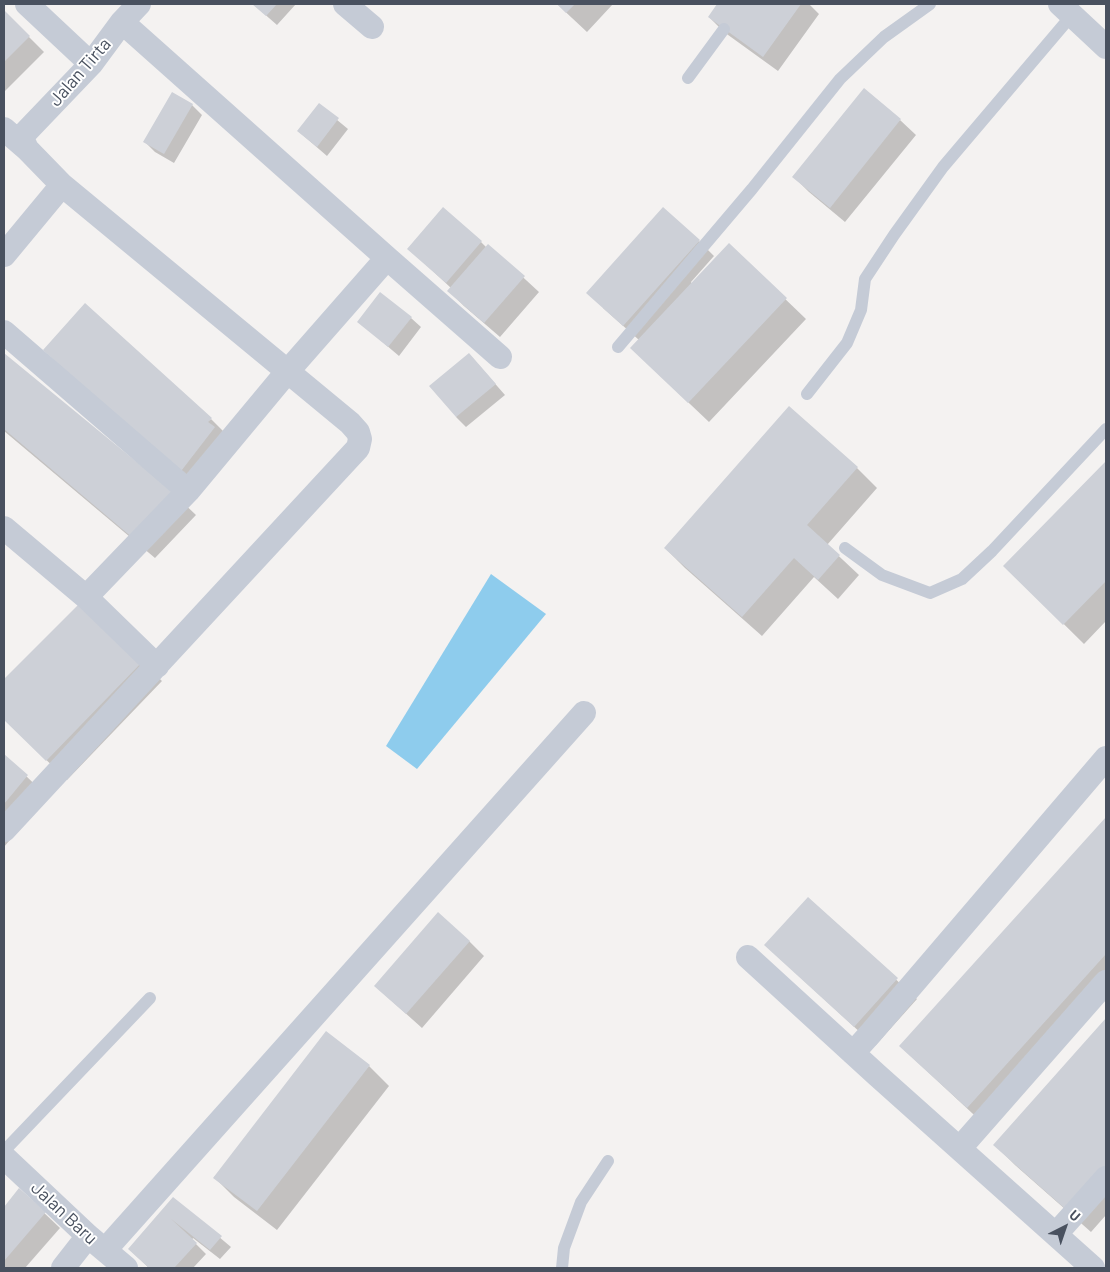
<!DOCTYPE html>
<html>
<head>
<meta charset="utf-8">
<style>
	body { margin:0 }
	#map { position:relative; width:1110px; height:1272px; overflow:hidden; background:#f4f2f1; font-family:Barlow,sans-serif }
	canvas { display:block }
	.frame { position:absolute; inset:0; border:5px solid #49515f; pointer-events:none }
	.north { position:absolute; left:1040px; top:1202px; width:50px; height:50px; -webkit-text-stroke:4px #fff; paint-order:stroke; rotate:41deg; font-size:14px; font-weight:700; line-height:20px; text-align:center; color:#49515f }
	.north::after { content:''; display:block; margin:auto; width:18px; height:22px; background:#49515f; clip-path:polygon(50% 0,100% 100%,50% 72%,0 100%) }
</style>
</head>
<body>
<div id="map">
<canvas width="1110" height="1272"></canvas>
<div class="frame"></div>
<div class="north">U</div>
</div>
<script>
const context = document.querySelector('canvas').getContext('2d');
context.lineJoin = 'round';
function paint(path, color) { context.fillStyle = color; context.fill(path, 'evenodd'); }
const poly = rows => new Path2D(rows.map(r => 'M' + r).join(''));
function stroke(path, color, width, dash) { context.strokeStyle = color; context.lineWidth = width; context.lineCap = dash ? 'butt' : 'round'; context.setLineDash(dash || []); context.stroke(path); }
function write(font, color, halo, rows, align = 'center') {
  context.font = font + ' Barlow,sans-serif'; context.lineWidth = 4; context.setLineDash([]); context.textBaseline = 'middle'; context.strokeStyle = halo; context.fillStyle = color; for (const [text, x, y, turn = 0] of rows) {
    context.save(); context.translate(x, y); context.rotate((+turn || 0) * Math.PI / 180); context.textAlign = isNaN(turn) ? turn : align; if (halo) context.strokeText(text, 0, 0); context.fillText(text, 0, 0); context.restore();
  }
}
const water = poly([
	[491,574,546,614,417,769,386,746]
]);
const shadow = poly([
	[253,4,296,4,277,25],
	[557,4,613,4,587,32],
	[719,4,809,4,819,14,778,71,724,32,709,17],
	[4,12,44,52,4,92],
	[192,105,202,115,174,163,155,152,145,142],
	[319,105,348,129,327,156,298,131],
	[900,120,916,135,845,222,809,192,794,177],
	[699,241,714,256,691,282,692,284,729,245,806,319,709,422,652,368,639,340,603,308],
	[481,242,486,247,488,245,539,292,500,337,464,306,449,291,451,288,409,249],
	[411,318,421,327,399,356,359,322],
	[4,354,176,496,196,515,155,558,4,431],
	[469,354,505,395,466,427,456,417],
	[789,408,857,468,877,488,827,545,859,575,838,599,814,577,762,636,685,568,665,548],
	[211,419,231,439,194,489,156,460],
	[1106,462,1106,621,1084,644,1005,566],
	[79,606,142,662,162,681,67,780,4,719,4,681],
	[4,755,47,796,4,847],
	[1106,819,1106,996,987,1127,900,1046],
	[808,898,917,999,875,1046,765,945],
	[469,941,484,956,422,1028,375,986],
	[1106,1020,1106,1215,1091,1232,1015,1165,995,1145],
	[369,1066,389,1086,277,1230,234,1197,214,1177],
	[20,1190,60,1228,25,1268,4,1268,4,1208],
	[174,1199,231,1247,220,1259,193,1238,192,1240,206,1254,193,1268,149,1268,129,1249]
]);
const building = poly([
	[252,4,277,4,266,16],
	[557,4,575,4,566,13],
	[717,4,801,4,763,57,708,17],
	[4,10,30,36,4,62],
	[864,88,901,119,830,208,792,177],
	[172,92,193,104,164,154,143,142],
	[319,103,339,118,317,147,297,131],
	[443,207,482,241,446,283,407,249],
	[663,207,700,240,623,326,586,293],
	[729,243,787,298,688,403,630,348],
	[488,244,525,276,484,323,447,291],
	[380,292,412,317,388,347,357,322],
	[85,303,212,418,208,422,215,427,178,475,43,350],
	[4,353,177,495,134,539,4,429],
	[469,353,496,384,456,417,429,386],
	[789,406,858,467,807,525,840,555,818,580,794,558,742,617,664,548],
	[1106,461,1106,581,1063,625,1003,566],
	[79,604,143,661,46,761,4,720,4,679],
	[4,754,28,775,4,804],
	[1106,817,1106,954,967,1108,899,1046],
	[808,897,898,978,854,1027,764,945],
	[438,912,470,941,406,1014,374,986],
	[1106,1018,1106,1172,1070,1213,993,1145],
	[326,1031,370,1065,257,1211,213,1178],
	[19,1188,46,1212,4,1261,4,1207],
	[173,1197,222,1236,210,1250,170,1218,197,1243,174,1268,149,1268,128,1249]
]);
const lane = poly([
	[688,78,724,29],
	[618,347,752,189,840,79,884,37,930,4],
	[807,394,847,343,861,310,865,279,894,235,943,167,1072,15],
	[845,548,882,575,930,593,962,579,992,551,1106,429],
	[4,1151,150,998],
	[562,1268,564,1248,581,1202,608,1161]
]);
const street = poly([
	[27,4,91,64],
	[345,4,372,27],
	[1060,4,1106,47],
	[122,22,387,258,500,357],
	[4,129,27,149],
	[4,255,62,185,27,149,23,140,25,133,91,64,122,22,139,4],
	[4,332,188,491],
	[4,528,86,597,157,666],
	[86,597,188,491,287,372,387,258],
	[4,830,358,448,360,439,358,432,350,423,62,185],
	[748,957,877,1075,1093,1268],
	[853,1053,871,1033,1106,758],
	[960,1148,1106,982],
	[4,1157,88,1236,126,1268],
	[1056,1234,1106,1178],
	[105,1250,584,713],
	[63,1268,88,1236]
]);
const streetNames = [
	["Jalan Tirta",80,72,-49],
	["Jalan Baru",64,1213,43]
];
paint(water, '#8ecced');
paint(shadow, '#0003');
paint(building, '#cdd0d7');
stroke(lane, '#c5cbd6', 12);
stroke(street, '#c5cbd6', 24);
write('18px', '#49515f', '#fff', streetNames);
</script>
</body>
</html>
